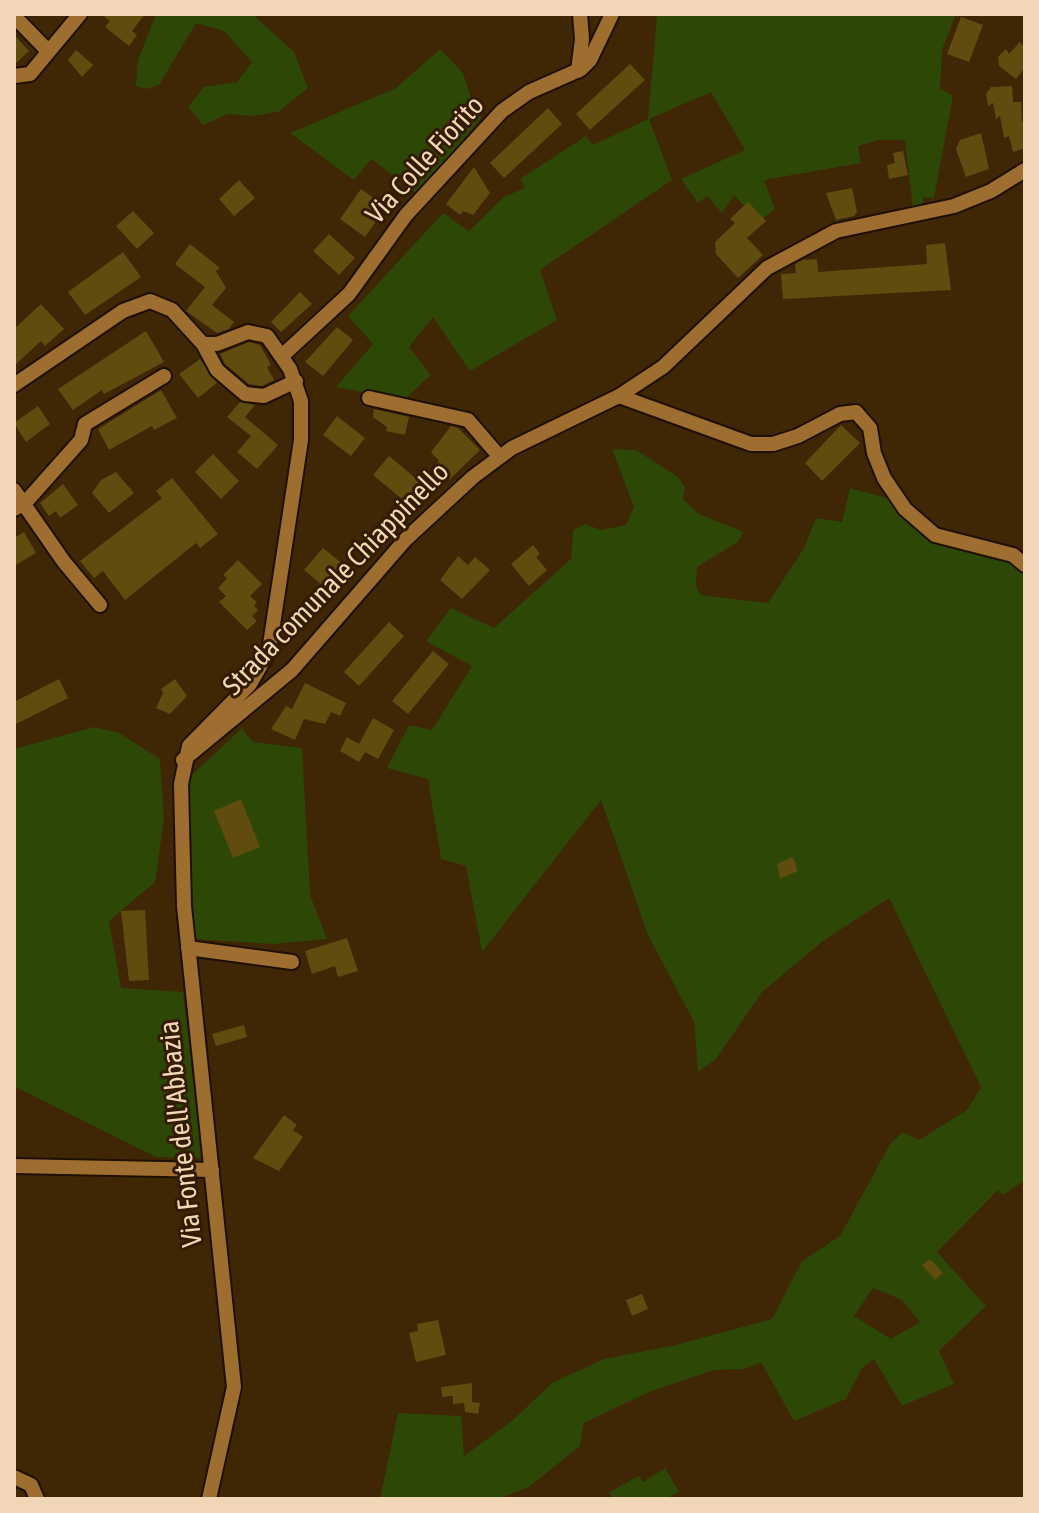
<!DOCTYPE html>
<html>
<head>
<meta charset="utf-8">
<style>
	body { margin:0 }
	#map { position:relative; width:1039px; height:1513px; overflow:hidden; background:#3f2604; font-family:"Asap Condensed",sans-serif }
	canvas { display:block }
	.frame { position:absolute; inset:0; border:16px solid #f1d6b8; pointer-events:none }
</style>
</head>
<body>
<div id="map">
<canvas width="1039" height="1513"></canvas>
<div class="frame"></div>
</div>
<script>
const context = document.querySelector('canvas').getContext('2d');
context.lineJoin = 'round';
function paint(path, color) { context.fillStyle = color; context.fill(path, 'evenodd'); }
const poly = rows => new Path2D(rows.map(r => 'M' + r).join(''));
function stroke(path, color, width, dash) { context.strokeStyle = color; context.lineWidth = width; context.lineCap = dash ? 'butt' : 'round'; context.setLineDash(dash || []); context.stroke(path); }
function write(font, color, halo, rows, align = 'center') {
  context.font = font + ' "Asap Condensed",sans-serif'; context.lineWidth = 6; context.setLineDash([]); context.textBaseline = 'middle'; context.strokeStyle = halo; context.fillStyle = color; for (const [text, x, y, turn = 0] of rows) {
    context.save(); context.translate(x, y); context.rotate((+turn || 0) * Math.PI / 180); context.textAlign = isNaN(turn) ? turn : align; if (halo) context.strokeText(text, 0, 0); context.fillText(text, 0, 0); context.restore();
  }
}
const green = poly([
	[156,14,252,14,294,52,308,88,278,112,253,116,228,114,203,125,188,107,204,87,237,82,252,62,224,31,196,23,159,85,148,89,136,86,138,60],
	[657,14,956,14,942,50,940,88,953,96,934,198,923,197,923,208,913,209,905,140,879,140,858,146,861,163,764,180,775,209,759,222,734,195,722,213,707,196,698,203,681,179,745,150,711,92,649,119,672,180,540,270,557,320,470,371,433,317,409,347,431,375,403,400,336,387,373,344,348,316,443,213,469,231,504,197,525,188,520,179,586,136,593,145,648,119],
	[440,49,463,73,477,116,482,117,418,194,371,159,354,180,290,133,396,88],
	[612,449,636,450,678,477,685,487,683,499,699,514,743,532,738,542,697,567,696,585,700,595,768,603,804,548,816,518,842,522,850,488,908,504,937,527,1025,564,1025,1180,1003,1195,998,1190,937,1252,986,1306,939,1351,954,1384,902,1406,874,1359,862,1368,846,1399,794,1421,761,1362,745,1369,714,1370,649,1392,584,1423,580,1446,530,1486,499,1499,380,1499,398,1413,461,1416,464,1456,513,1420,552,1383,604,1359,676,1345,772,1319,802,1261,840,1236,890,1144,903,1132,919,1140,967,1110,981,1087,889,898,823,941,762,992,716,1059,698,1072,694,1022,648,935,601,800,482,952,466,866,441,859,428,779,387,768,409,725,432,730,472,666,426,641,451,608,494,628,571,559,573,530,585,524,601,530,626,525,634,507],
	[873,1288,902,1300,920,1322,891,1339,854,1316],
	[94,727,119,733,160,759,164,820,155,882,109,921,121,988,183,992,202,1158,156,1157,14,1086,14,749],
	[242,728,253,742,302,748,310,895,327,939,273,944,193,939,186,797,192,775],
	[665,1468,679,1492,665,1499,613,1499,609,1492,639,1476,643,1482]
]);
const building = poly([
	[101,14,145,14,132,31,137,35,129,46,105,27,110,21],
	[961,17,983,25,969,62,947,54],
	[14,35,29,51,14,65],
	[1020,42,1025,49,1025,67,1016,79,999,66,998,57,1006,49,1009,54],
	[76,50,93,65,82,77,68,60],
	[630,64,645,80,590,130,576,114],
	[1012,86,1013,102,1021,102,1022,122,1025,121,1025,148,1013,152,1009,136,1004,138,1000,116,996,119,993,103,988,106,986,94,991,87],
	[548,108,562,124,504,178,490,163],
	[981,133,989,169,966,177,956,149,960,140],
	[903,151,908,175,889,179,887,165,895,163,893,153],
	[474,167,490,193,473,215,463,211,460,215,446,204],
	[239,180,255,198,234,216,219,199],
	[852,188,857,212,854,216,836,220,826,193],
	[361,189,386,207,365,237,340,219],
	[748,202,766,221,747,238,763,255,738,278,716,254,715,242,735,223,730,219],
	[133,211,154,233,137,249,116,226],
	[329,234,355,258,339,275,313,251],
	[945,243,951,290,783,299,781,274,796,273,795,264,803,260,817,259,818,272,927,264,926,245],
	[190,244,220,268,216,271,226,288,212,305,234,322,229,329,217,333,186,311,205,287,175,264],
	[123,252,141,277,85,315,68,292],
	[300,292,312,304,281,332,271,322],
	[41,304,64,329,45,346,41,341,14,366,14,329],
	[337,327,353,340,323,376,305,362],
	[146,331,164,362,104,394,102,390,73,410,58,389],
	[249,342,260,345,271,365,267,367,274,380,262,386,249,384,225,364,220,354],
	[200,359,217,383,198,398,179,374],
	[161,390,177,418,154,430,152,426,109,450,98,429],
	[240,402,255,405,245,417,278,445,257,469,237,452,251,436,227,417],
	[38,406,50,424,26,442,14,423],
	[374,409,409,417,405,435,386,431,387,427,373,417],
	[337,416,365,438,351,456,323,435],
	[841,425,860,443,822,481,805,463],
	[451,426,458,428,480,450,449,480,435,466,439,461,431,452],
	[213,454,239,481,221,499,195,472],
	[389,456,425,486,409,505,373,475],
	[116,472,134,493,109,513,92,493,101,480],
	[172,478,218,534,200,548,196,543,125,600,103,571,94,578,80,561,162,498,156,491],
	[63,484,78,505,60,518,56,511,49,516,40,503],
	[24,532,36,553,14,566,14,538],
	[533,545,540,554,536,557,547,570,529,586,511,564],
	[323,548,350,570,332,593,304,570],
	[458,556,468,565,475,557,490,570,462,599,440,580],
	[238,560,262,584,250,596,257,602,254,606,258,610,252,616,257,621,247,630,219,602,226,596,218,588,227,578,223,575],
	[389,622,404,636,359,686,344,672],
	[433,651,449,664,408,714,392,701],
	[59,679,68,698,14,725,14,702],
	[175,679,187,696,170,714,156,708,163,693,161,689],
	[305,683,346,703,340,716,331,712,325,724,304,719,295,740,271,729,286,706,292,709],
	[373,718,394,730,378,759,365,752,359,762,340,751,347,737,359,744],
	[241,799,260,847,233,858,214,811],
	[793,857,798,871,780,879,777,864],
	[145,910,149,980,129,981,121,911],
	[347,938,358,971,338,977,335,966,312,974,305,951],
	[244,1025,247,1037,216,1046,212,1034],
	[284,1115,297,1125,293,1130,303,1137,279,1171,253,1158],
	[930,1259,943,1273,935,1280,922,1265],
	[642,1294,648,1309,632,1316,626,1300],
	[438,1320,446,1355,416,1362,409,1333,418,1331,417,1324],
	[472,1383,472,1402,480,1403,478,1414,465,1412,464,1403,453,1404,453,1396,442,1397,441,1387]
]);
const minor = poly([
	[14,16,48,51],
	[578,71,582,39,580,14],
	[14,76,30,74,80,14],
	[203,344,217,370,245,394,264,396,296,381],
	[283,355,349,294,406,215,502,111,529,92,581,69,590,60,612,14],
	[14,385,123,311,150,301,172,310,203,344,217,344,248,332,267,336,290,369,301,401,301,440,269,651,250,684,189,746,181,784,184,906,234,1387,209,1499],
	[619,396,751,444,773,444,798,436,840,414,856,412,870,428,874,453,884,478,905,509,935,535,1013,555,1025,565],
	[369,398,468,420,499,456],
	[14,490,64,562,100,605],
	[14,509,24,504,81,440,85,424,164,376],
	[183,760,292,670,406,539,473,477,512,448,619,396,663,367,767,268,836,231,954,206,991,191,1025,170],
	[188,948,292,962],
	[14,1166,212,1170],
	[14,1477,31,1485,37,1499]
]);
const streetNames = [
	["Via Colle Fiorito",425,160,-48],
	["Strada comunale Chiappinello",336,579,-46],
	["Via Fonte dell'Abbazia",181,1134,-96]
];
paint(green, '#2d4706');
paint(building, '#604c0f');
stroke(minor, '#1f1101', 18);
stroke(minor, '#9e6e30', 14);
write('28px', '#f1d6b8', '#341c00', streetNames);
</script>
</body>
</html>
